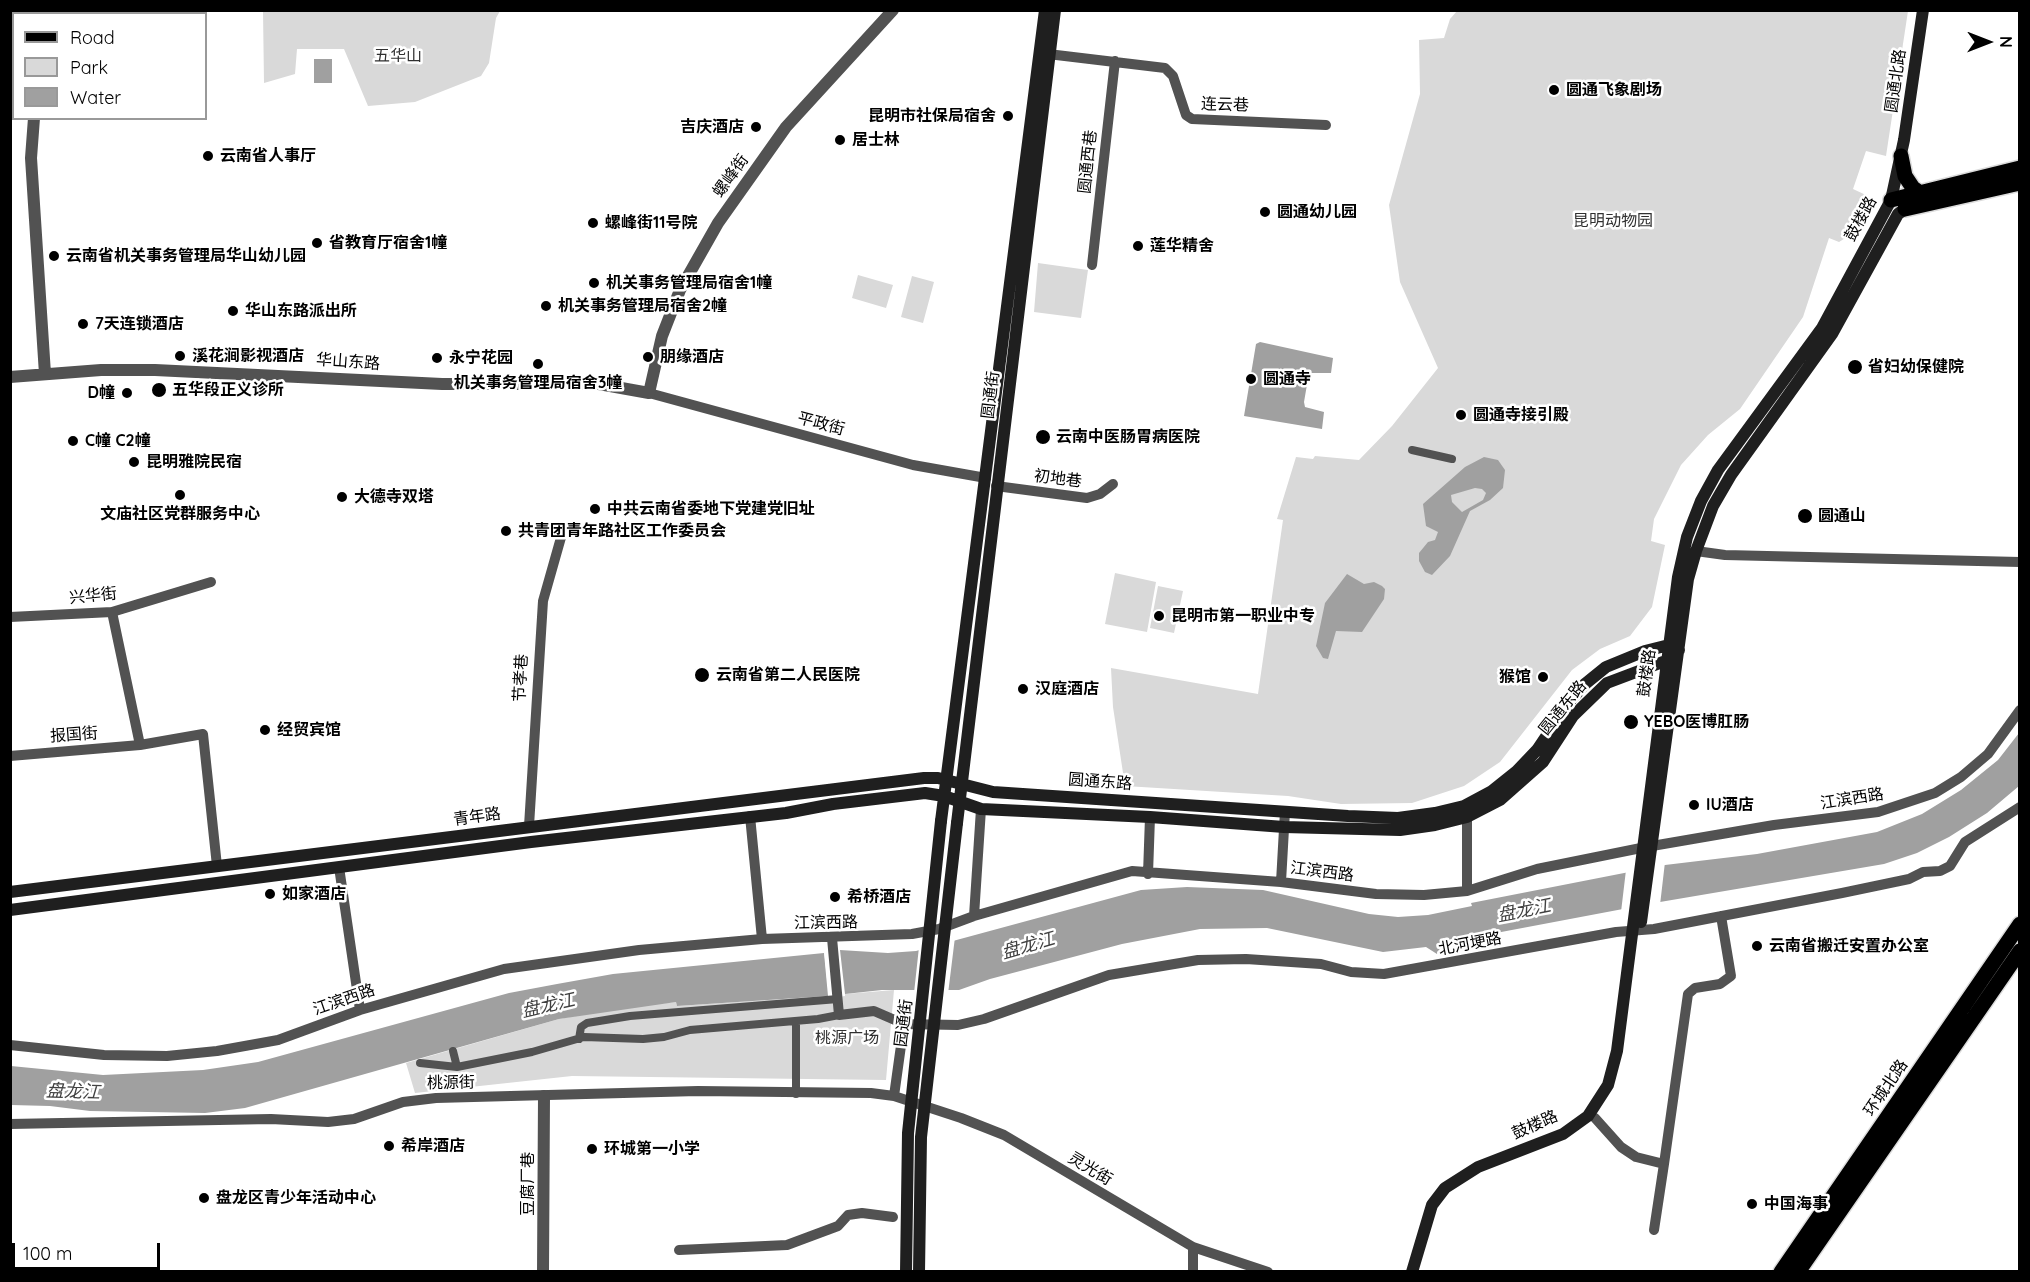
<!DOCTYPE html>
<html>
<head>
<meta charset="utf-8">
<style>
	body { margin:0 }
	#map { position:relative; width:2030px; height:1282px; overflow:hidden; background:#fff; font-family:Quicksand,sans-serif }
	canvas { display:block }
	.frame { position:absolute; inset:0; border:12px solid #000; pointer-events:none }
	.legend { position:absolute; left:12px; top:12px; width:195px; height:108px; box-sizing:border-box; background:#fff; border:2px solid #999; margin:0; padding:8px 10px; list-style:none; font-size:18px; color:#000 }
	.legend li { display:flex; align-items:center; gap:12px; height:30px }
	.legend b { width:30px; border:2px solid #999 }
	.north { position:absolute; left:1958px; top:12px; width:60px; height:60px; -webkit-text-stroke:4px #fff; paint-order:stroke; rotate:90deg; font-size:16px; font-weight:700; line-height:24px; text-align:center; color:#000 }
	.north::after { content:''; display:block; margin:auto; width:21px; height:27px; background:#000; clip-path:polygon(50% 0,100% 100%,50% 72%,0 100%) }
	.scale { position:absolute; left:12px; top:1243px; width:148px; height:27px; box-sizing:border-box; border:3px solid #000; border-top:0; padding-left:8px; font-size:18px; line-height:21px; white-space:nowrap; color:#000; -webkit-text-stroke:4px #fff; paint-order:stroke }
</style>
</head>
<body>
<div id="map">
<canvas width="2030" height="1282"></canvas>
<div class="frame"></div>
<ul class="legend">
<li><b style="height:8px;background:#000"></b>Road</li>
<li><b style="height:16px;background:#d9d9d9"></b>Park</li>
<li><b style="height:16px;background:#a0a0a0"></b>Water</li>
</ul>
<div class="north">N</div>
<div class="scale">100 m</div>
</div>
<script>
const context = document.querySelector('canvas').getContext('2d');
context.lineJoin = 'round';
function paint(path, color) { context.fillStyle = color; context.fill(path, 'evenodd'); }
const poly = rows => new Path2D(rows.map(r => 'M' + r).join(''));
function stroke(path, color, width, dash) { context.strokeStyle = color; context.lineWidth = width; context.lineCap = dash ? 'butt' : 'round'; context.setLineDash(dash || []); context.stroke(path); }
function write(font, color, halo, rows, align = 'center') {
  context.font = font + ' Quicksand,"Noto Sans SC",sans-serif'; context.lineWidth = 5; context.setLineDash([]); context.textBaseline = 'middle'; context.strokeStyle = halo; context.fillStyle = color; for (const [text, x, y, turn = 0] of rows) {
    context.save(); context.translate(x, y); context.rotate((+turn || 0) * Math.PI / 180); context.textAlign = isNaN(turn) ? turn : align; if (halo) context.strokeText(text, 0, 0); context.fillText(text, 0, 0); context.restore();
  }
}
const green = poly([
	[263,11,263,10,500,11,496,18,489,63,481,76,415,102,368,106,344,49,297,49,295,74,264,83],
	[1457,11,1908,11,1886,156,1866,151,1853,189,1868,196,1874,203,1860,229,1839,242,1829,238,1803,317,1740,409,1708,435,1681,465,1654,519,1651,541,1665,545,1652,607,1630,636,1600,649,1572,670,1500,762,1464,786,1412,803,1341,804,1288,796,1125,786,1113,707,1111,668,1258,694,1283,520,1277,519,1296,457,1313,459,1315,456,1359,460,1392,426,1438,368,1400,282,1389,205,1420,94,1419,40,1444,38,1450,19],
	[1038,263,1088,270,1081,318,1034,312],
	[858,275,893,285,886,308,852,298],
	[912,276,934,282,923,323,901,317],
	[1115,573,1156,582,1147,632,1105,624],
	[1158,586,1183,591,1174,633,1150,628],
	[894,990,886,1080,572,1076,415,1093,406,1063,559,1019,619,1008,676,1002,677,1006,828,996,829,998,845,996,845,994]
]);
const water = poly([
	[314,59,332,59,332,83,314,83],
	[1260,342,1333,358,1331,373,1309,373,1304,402,1305,407,1324,412,1322,429,1244,416,1256,344],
	[1484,457,1498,460,1505,470,1503,488,1490,500,1470,511,1450,556,1432,575,1425,572,1419,561,1419,553,1428,542,1435,540,1438,532,1426,526,1423,504,1465,467],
	[1475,488,1482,489,1486,493,1483,500,1462,512,1452,502,1451,495],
	[1347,574,1364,584,1374,582,1382,586,1385,589,1384,599,1362,632,1336,631,1328,659,1323,658,1316,646,1325,603],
	[2019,733,2019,786,1987,813,1949,837,1917,853,1884,864,1660,902,1443,943,1437,954,1426,947,1383,952,1267,928,1200,929,1122,944,990,979,959,990,882,990,845,994,840,950,888,953,916,951,1141,890,1187,887,1263,890,1369,914,1398,917,1428,915,1472,906,1471,903,1665,865,1757,854,1877,832,1922,814,1961,790,1998,760],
	[824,953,828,996,677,1006,676,1002,559,1019,245,1108,205,1113,90,1111,50,1106,11,1105,11,1066,103,1075,203,1070,258,1062,509,993,557,984,613,974]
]);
const pier = poly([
	[1665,862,1660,905,1621,912,1626,870],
	[955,937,948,994,914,993,919,947],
	[824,950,827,953,831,995,829,998]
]);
const pedestrian = poly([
	[1412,450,1452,459],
	[579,1039,581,1027,587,1023,630,1016,838,999],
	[453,1051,457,1067],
	[420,1063,457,1067,532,1052,584,1037,643,1039,664,1037,690,1030,818,1019,839,1015],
	[796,1094,796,1021]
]);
const minor = poly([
	[1048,54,1165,68,1173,76,1186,115,1192,119,1326,125],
	[1092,265,1115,61],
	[590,307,644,305,673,309],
	[649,393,913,465,986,478],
	[996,486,1087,498,1100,494,1113,484],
	[1696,551,1725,555,2020,562],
	[112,612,140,745],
	[10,617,112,612,211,582],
	[10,756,140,745,203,734,217,866],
	[750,816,762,939],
	[529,826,543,601,562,534],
	[1652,846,1774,825,1878,812,1935,793,1961,777,1988,754,2020,710],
	[339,867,360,1010],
	[1148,874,1150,817],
	[1281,882,1285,811],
	[1467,891,1467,817],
	[974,916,981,809],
	[832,938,839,1015,874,1011,904,1024,894,1096],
	[904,1024,958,1025,984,1019,1109,975,1198,960,1246,959,1321,964,1351,972,1384,974,1616,932,1654,929,1842,893,1909,879,1923,872,1940,871,1950,866,1965,842,2020,807],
	[10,1045,104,1055,167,1056,217,1051,278,1040,360,1010,504,969,639,950,762,939,912,934,939,929,974,916,1132,871,1281,882,1376,894,1424,895,1467,891,1537,869,1641,848],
	[1595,1118,1621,1147,1636,1157,1664,1164,1688,994,1695,988,1720,984,1731,976,1721,916],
	[10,1124,271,1119,328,1122,354,1119,403,1102,436,1098,698,1091,871,1093,894,1096,961,1118,1004,1135,1193,1247,1268,1272],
	[1654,1230,1664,1164],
	[1193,1247,1193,1272],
	[679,1250,787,1245,838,1226,848,1215,862,1213,893,1217]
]);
const tertiary = poly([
	[36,10,36,14],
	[10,64,14,64],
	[34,118,31,158,45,374],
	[10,377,101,370,155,370,442,384,599,384,649,393,662,336,680,290,718,223,786,127,893,10],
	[543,1272,544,1096]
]);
const secondary = poly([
	[941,821,1045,10],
	[957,823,1055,10],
	[10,892,924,778,938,778,993,792,1348,816,1398,818,1435,813,1464,806,1492,791,1517,771,1537,750,1570,701,1585,684,1606,667,1645,651,1669,645,1679,650],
	[10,910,531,842,786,813,833,804,925,793,944,796,981,809,1150,817,1284,827,1400,830,1435,825,1467,817,1500,800,1543,762,1573,716,1607,683,1668,660,1679,650],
	[1641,922,1688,579,1696,551,1713,506,1731,475,1832,334,1898,214,1905,209],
	[1412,1272,1432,1205,1445,1188,1478,1167,1563,1134,1588,1116,1608,1085,1617,1051,1678,577,1687,537,1701,501,1718,470,1822,328,1891,200,1904,140,1923,10]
]);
const primary = poly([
	[1901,156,1905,176,1913,188,1923,195],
	[1891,200,2020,168],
	[1905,209,2020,183],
	[1781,1272,2020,924],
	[1798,1272,2020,951]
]);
const secondaryBridge = poly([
	[906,1272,908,1133,941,821],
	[919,1272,921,1137,957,823]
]);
const markers = [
	[1554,90,6,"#000"],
	[1008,116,6,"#000"],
	[756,127,6,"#000"],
	[840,140,6,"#000"],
	[208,156,6,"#000"],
	[1265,212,6,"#000"],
	[593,223,6,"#000"],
	[317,243,6,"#000"],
	[1138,246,6,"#000"],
	[54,256,6,"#000"],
	[594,283,6,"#000"],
	[546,306,6,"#000"],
	[233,311,6,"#000"],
	[83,324,6,"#000"],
	[180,356,6,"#000"],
	[648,357,6,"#000"],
	[437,358,6,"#000"],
	[538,364,6,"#000"],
	[1855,367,8,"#000"],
	[1251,379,6,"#000"],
	[159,390,8,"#000"],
	[127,393,6,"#000"],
	[1461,415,6,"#000"],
	[1043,437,8,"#000"],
	[73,441,6,"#000"],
	[134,462,6,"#000"],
	[180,495,6,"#000"],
	[342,497,6,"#000"],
	[595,509,6,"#000"],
	[1805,516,8,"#000"],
	[506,531,6,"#000"],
	[1159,616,6,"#000"],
	[702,675,8,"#000"],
	[1543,677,6,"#000"],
	[1023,689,6,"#000"],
	[1631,722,8,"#000"],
	[265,730,6,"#000"],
	[1694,805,6,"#000"],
	[270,894,6,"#000"],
	[835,897,6,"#000"],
	[1757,946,6,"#000"],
	[389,1146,6,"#000"],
	[592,1149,6,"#000"],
	[204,1198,6,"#000"],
	[1752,1204,6,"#000"]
];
const parkNames = [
	["五华山",398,56],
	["昆明动物园",1613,221],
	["桃源广场",847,1038]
];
const streetNames = [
	["圆通北路",1896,81,-82],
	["连云巷",1225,105,2],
	["圆通西巷",1088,162,-84],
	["螺峰街",731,176,-54],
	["鼓楼路",1861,219,-61],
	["华山东路",348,362,4],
	["圆通街",991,395,-83],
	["平政街",821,424,15],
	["初地巷",1058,479,7],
	["兴华街",93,596,-6],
	["鼓楼路",1647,673,-82],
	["节孝巷",521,678,-87],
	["圆通东路",1563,708,-51],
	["报国街",74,735,-4],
	["圆通东路",1100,782,4],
	["江滨西路",1852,799,-9],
	["青年路",477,817,-8],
	["江滨西路",1322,872,7],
	["江滨西路",826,923,-1],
	["北河埂路",1470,944,-11],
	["江滨西路",344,1000,-19],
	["园通街",904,1023,-83],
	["桃源街",451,1083,-1],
	["环城北路",1886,1088,-56],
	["鼓楼路",1535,1125,-24],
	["灵光街",1090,1169,31],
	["豆腐厂巷",528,1184,-90]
];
const poiNames = [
	["圆通飞象剧场",1566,90],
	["昆明市社保局宿舍",996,116,"right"],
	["吉庆酒店",744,127,"right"],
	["居士林",852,140],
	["云南省人事厅",220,156],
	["圆通幼儿园",1277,212],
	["螺峰街11号院",605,223],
	["省教育厅宿舍1幢",329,243],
	["莲华精舍",1150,246],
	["云南省机关事务管理局华山幼儿园",66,256],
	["机关事务管理局宿舍1幢",606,283],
	["机关事务管理局宿舍2幢",558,306],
	["华山东路派出所",245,311],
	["7天连锁酒店",95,324],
	["溪花涧影视酒店",192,356],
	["朋缘酒店",660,357],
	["永宁花园",449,358],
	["省妇幼保健院",1868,367],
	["圆通寺",1263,379],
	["机关事务管理局宿舍3幢",538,383,"center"],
	["五华段正义诊所",172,390],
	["D幢",115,393,"right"],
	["圆通寺接引殿",1473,415],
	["云南中医肠胃病医院",1056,437],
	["C幢 C2幢",85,441],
	["昆明雅院民宿",146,462],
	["大德寺双塔",354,497],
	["中共云南省委地下党建党旧址",607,509],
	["文庙社区党群服务中心",180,514,"center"],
	["圆通山",1818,516],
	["共青团青年路社区工作委员会",518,531],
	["昆明市第一职业中专",1171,616],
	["云南省第二人民医院",716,675],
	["猴馆",1531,677,"right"],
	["汉庭酒店",1035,689],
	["YEBO医博肛肠",1644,722],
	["经贸宾馆",277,730],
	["IU酒店",1706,805],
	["如家酒店",282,894],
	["希桥酒店",847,897],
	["云南省搬迁安置办公室",1769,946],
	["希岸酒店",401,1146],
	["环城第一小学",604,1149],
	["盘龙区青少年活动中心",216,1198],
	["中国海事",1764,1204]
];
const waterNames = [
	["盘龙江",1524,911,-11],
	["盘龙江",1028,946,-16],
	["盘龙江",548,1006,-13],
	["盘龙江",73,1092,2]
];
paint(green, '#d9d9d9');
paint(water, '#a0a0a0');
paint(pier, '#fff');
stroke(primary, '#dbdbdb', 18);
stroke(pedestrian, '#525252', 8);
stroke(minor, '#525252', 10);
stroke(tertiary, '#525252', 12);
stroke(secondary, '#1f1f1f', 12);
stroke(primary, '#000', 15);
stroke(secondaryBridge, '#1f1f1f', 12);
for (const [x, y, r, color] of markers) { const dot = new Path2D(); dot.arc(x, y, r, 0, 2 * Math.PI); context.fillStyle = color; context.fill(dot); stroke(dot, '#fff', 2); }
write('16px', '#303030', '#fff', parkNames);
write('16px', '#000', '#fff', streetNames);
write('bold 16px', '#000', '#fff', poiNames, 'left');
write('italic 18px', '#414141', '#fff', waterNames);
</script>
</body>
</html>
